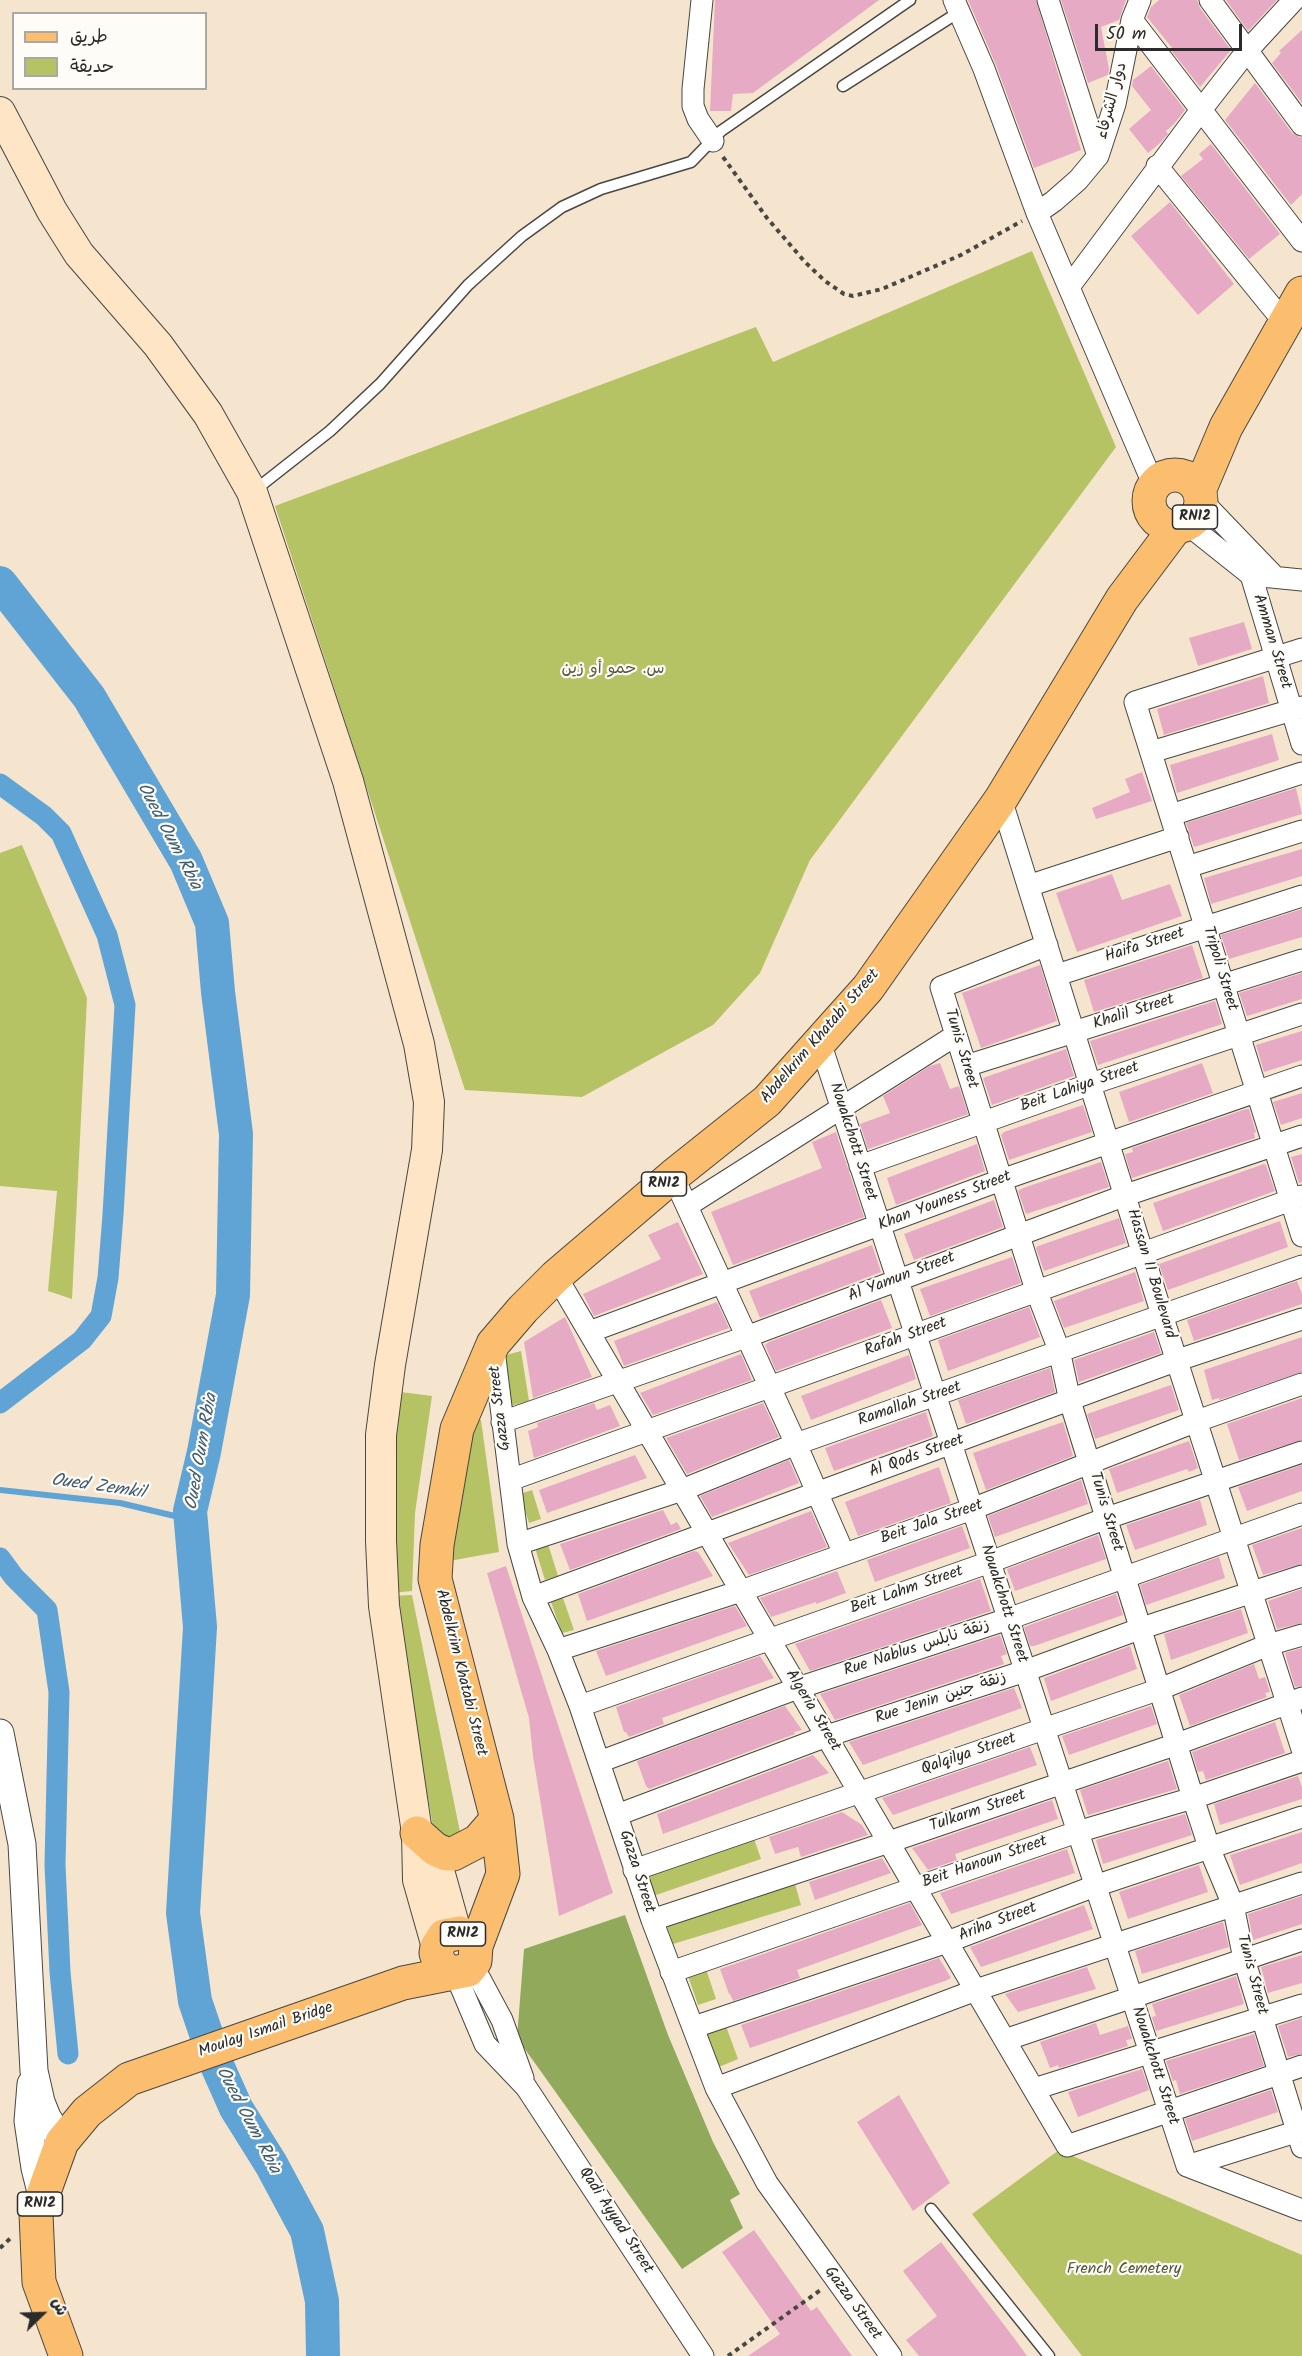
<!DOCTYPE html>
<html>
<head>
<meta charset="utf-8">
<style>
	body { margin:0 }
	#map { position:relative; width:1302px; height:2356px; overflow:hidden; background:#f5e5ce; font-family:Kalam,"Playpen Sans Arabic",sans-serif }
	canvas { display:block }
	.legend { position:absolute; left:12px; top:12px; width:195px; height:78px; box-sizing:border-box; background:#fdfcf7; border:2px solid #a9a8a5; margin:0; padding:8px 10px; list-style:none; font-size:18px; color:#2b2b2b }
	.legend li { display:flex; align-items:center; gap:12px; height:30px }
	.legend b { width:30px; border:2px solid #a9a8a5 }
	.north { position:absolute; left:12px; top:2284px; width:60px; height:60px; -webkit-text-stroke:4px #fdfcf7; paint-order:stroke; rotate:67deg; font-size:16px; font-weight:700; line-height:24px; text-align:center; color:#2b2b2b }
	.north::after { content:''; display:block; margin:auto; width:21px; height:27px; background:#2b2b2b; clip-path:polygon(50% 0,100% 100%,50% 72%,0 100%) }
	.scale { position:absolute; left:1095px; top:24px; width:147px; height:27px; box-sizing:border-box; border:3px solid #2b2b2b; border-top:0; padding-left:8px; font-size:18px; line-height:21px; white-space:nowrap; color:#2b2b2b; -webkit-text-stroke:4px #fdfcf7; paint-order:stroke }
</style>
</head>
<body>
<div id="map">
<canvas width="1302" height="2356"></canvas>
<ul class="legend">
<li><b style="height:8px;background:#fbbd6e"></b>طريق</li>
<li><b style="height:16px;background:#b6c364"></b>حديقة</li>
</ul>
<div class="north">ش</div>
<div class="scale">50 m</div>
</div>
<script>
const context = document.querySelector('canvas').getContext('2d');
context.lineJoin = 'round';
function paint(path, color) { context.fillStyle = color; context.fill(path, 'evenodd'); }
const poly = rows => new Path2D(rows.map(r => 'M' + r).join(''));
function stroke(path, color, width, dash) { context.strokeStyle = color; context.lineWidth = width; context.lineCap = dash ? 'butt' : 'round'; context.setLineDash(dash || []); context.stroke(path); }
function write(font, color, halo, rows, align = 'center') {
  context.font = font + ' Kalam,"Playpen Sans Arabic",sans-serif'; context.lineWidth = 4.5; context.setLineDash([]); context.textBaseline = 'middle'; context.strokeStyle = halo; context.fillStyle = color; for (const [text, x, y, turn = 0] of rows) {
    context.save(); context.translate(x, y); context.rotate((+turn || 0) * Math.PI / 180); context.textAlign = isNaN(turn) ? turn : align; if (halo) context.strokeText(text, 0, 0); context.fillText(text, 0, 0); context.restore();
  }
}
const green = poly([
	[1032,251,1116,447,810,860,760,973,713,1025,582,1097,465,1090,275,506,756,327,773,362],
	[22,845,87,998,72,1299,48,1291,57,1191,0,1186,0,853],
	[521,1351,529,1401,510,1406,502,1356],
	[393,1391,432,1396,415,1513,412,1591,392,1593],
	[475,1419,481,1420,499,1552,449,1561],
	[532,1490,541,1519,529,1523,520,1494],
	[548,1544,558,1576,545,1580,535,1548],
	[412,1595,460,1832,449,1840,435,1838,392,1596],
	[563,1598,574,1630,562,1633,551,1602],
	[752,1833,761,1859,653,1896,644,1870],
	[793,1877,801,1905,673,1944,664,1917],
	[705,1966,716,1999,698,2005,687,1973],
	[723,2018,738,2059,719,2067,703,2026],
	[1059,2150,1302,2255,1302,2356,1082,2356,972,2214]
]);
const forest = poly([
	[625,1915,668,2035,713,2142,740,2194,730,2200,743,2228,682,2269,517,2038,524,1949]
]);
const stream = poly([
	[0,1490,120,1503,179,1517,190,1511]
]);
const canal = poly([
	[0,784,44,816,61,833,107,935,125,1005,113,1215,108,1278,101,1316,82,1340,0,1403],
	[0,1558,14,1577,47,1610,59,1692,55,1865,60,1972,68,2054]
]);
const river = poly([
	[0,583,89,697,186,861,212,923,218,992,236,1134,233,1295,204,1452,190,1511,200,1627,183,1913,195,2001,216,2063,236,2108,271,2164,307,2231,322,2301,323,2356]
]);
const building = poly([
	[715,0,879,0,753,93,733,94,731,111,710,111],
	[968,0,1036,0,1081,150,1034,168,996,65],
	[1061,0,1126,0,1119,20,1101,27,1109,69,1108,75,1088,83],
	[1159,0,1197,0,1200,8,1231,50,1200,87,1171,50,1173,49,1147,17,1151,7],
	[1226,0,1277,0,1248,31],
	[1302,30,1302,103,1272,63,1281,53,1279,51],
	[1151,66,1185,110,1174,124,1166,131,1168,134,1160,143,1148,153,1129,129,1151,110,1132,86,1133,80],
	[1255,83,1292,133,1302,138,1302,194,1291,205,1225,120],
	[1211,144,1280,234,1249,259,1181,176,1203,159,1199,154],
	[1170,202,1234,284,1198,315,1131,236],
	[1244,622,1252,649,1198,666,1189,638],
	[1263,676,1269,703,1164,735,1157,709],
	[1272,734,1279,760,1177,793,1170,765],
	[1142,772,1152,801,1096,819,1092,808,1130,792,1125,779],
	[1296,788,1302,814,1194,847,1186,823],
	[1302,849,1302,876,1211,904,1204,878],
	[1112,874,1122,900,1170,884,1182,916,1077,952,1056,893],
	[1302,909,1302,937,1229,959,1221,935],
	[1192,945,1203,978,1094,1012,1084,980],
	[1040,965,1057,1021,981,1048,962,993],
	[1302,973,1302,999,1247,1016,1239,993],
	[1215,1001,1222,1024,1098,1065,1090,1041],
	[1302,1031,1302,1060,1264,1072,1256,1045],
	[1066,1049,1074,1076,992,1105,983,1078],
	[940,1063,950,1089,959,1086,968,1114,868,1149,860,1124,890,1113,883,1096,930,1066],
	[1202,1063,1213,1093,1129,1122,1119,1092],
	[1302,1093,1302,1118,1281,1125,1273,1102],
	[1083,1105,1092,1132,1009,1160,1001,1135,1004,1132],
	[1246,1109,1249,1109,1256,1132,1254,1133,1255,1138,1132,1178,1125,1154,1133,1152,1132,1148],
	[836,1132,864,1217,733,1265,711,1212,822,1168,812,1142],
	[977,1144,985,1171,896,1205,887,1178],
	[1302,1154,1302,1182,1299,1183,1291,1157],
	[1101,1162,1109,1187,1026,1214,1018,1191,1023,1188],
	[1264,1164,1266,1165,1275,1191,1163,1231,1153,1203],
	[994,1200,1003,1227,914,1260,904,1234],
	[1119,1218,1126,1243,1044,1271,1036,1248,1038,1246],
	[1280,1221,1288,1247,1168,1290,1159,1264],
	[678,1222,703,1274,594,1316,583,1294,661,1259,648,1235],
	[872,1245,881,1272,760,1318,749,1291],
	[1012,1257,1021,1283,930,1316,920,1289],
	[1135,1272,1144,1301,1064,1328,1054,1301],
	[1297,1281,1302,1294,1302,1304,1194,1341,1187,1320],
	[881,1300,892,1328,776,1371,765,1345,769,1342],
	[717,1302,729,1328,624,1366,614,1341],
	[1029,1307,1040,1337,948,1371,938,1340],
	[565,1317,592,1377,533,1398,524,1342],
	[1154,1332,1161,1353,1079,1382,1074,1360],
	[1302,1337,1302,1372,1219,1400,1219,1398,1212,1400,1204,1370],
	[741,1354,752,1380,653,1415,640,1393],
	[909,1355,916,1379,811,1420,801,1396],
	[1050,1368,1055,1392,966,1424,958,1400],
	[1171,1385,1179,1410,1095,1439,1087,1414],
	[1302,1398,1302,1440,1239,1460,1227,1424],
	[594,1403,597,1410,610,1405,620,1426,534,1458,528,1431,538,1427,537,1423],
	[763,1403,779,1437,687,1474,666,1438],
	[926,1412,933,1436,834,1471,825,1448],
	[1063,1422,1073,1456,986,1490,973,1453],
	[1189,1441,1198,1468,1189,1472,1187,1469,1117,1493,1109,1469],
	[635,1455,647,1478,547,1513,539,1490],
	[789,1460,799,1483,712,1517,700,1496],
	[1302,1465,1302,1491,1247,1511,1238,1487],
	[939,1467,951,1503,858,1536,845,1502],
	[1081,1480,1088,1504,995,1537,988,1516],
	[1200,1500,1207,1525,1135,1550,1126,1525],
	[663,1510,671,1525,677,1522,681,1529,570,1570,560,1544],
	[811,1511,827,1547,749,1575,728,1543],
	[962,1526,970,1548,875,1582,867,1560],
	[1302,1528,1302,1564,1263,1575,1252,1545],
	[1098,1535,1106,1559,1015,1591,1007,1569],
	[694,1551,698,1552,713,1576,587,1621,578,1594],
	[1219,1557,1225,1578,1146,1605,1140,1585],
	[506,1566,613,1893,559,1916,533,1756,529,1718,487,1573],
	[837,1571,846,1593,816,1604,816,1602,771,1617,760,1598],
	[980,1579,991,1611,810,1671,795,1644],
	[1302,1589,1302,1623,1277,1629,1268,1601],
	[1116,1594,1123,1615,1034,1646,1030,1646,1024,1627],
	[735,1606,747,1626,606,1676,596,1651],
	[1241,1609,1248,1633,1171,1660,1164,1634],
	[1000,1635,1007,1654,1001,1656,1004,1664,835,1720,820,1694],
	[1130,1646,1137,1669,1051,1701,1044,1678],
	[1302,1648,1302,1686,1295,1687,1285,1653],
	[760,1656,774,1678,662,1718,664,1724,629,1737,626,1732,624,1732,616,1707],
	[1254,1664,1259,1679,1265,1677,1270,1692,1265,1693,1267,1697,1190,1726,1179,1695],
	[1014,1688,1022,1708,863,1765,849,1742],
	[785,1706,802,1730,794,1732,795,1734,649,1789,646,1786,637,1761],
	[1151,1706,1157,1724,1069,1755,1062,1736],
	[1275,1722,1285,1753,1206,1780,1203,1771,1198,1772,1192,1752],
	[1030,1747,1037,1765,893,1815,882,1798],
	[813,1755,829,1773,663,1834,657,1814],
	[1168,1761,1177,1789,1088,1815,1080,1790],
	[1298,1776,1302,1787,1302,1799,1220,1825,1214,1804],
	[1052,1800,1058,1819,955,1854,957,1860,928,1870,912,1848],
	[842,1812,862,1825,868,1835,801,1857,798,1847,775,1854,769,1837],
	[1185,1814,1192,1835,1103,1864,1096,1840],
	[1302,1832,1302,1863,1240,1885,1230,1855],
	[1067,1849,1075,1873,951,1914,940,1893],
	[882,1858,891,1873,815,1900,809,1882],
	[1199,1865,1208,1892,1128,1919,1119,1892],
	[1302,1896,1302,1924,1253,1940,1248,1914],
	[910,1903,922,1925,797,1970,800,1978,733,2001,730,1994,729,1994,720,1969],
	[1084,1905,1093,1929,981,1967,970,1947],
	[1223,1922,1229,1947,1142,1974,1135,1951],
	[1302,1955,1302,1983,1268,1993,1261,1967],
	[939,1958,951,1978,945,1981,750,2048,741,2025],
	[1087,1967,1096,1989,1018,2012,1005,1994],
	[1236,1976,1244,2004,1156,2031,1152,2017,1156,2016,1152,2004],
	[1302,2018,1302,2054,1288,2057,1278,2026],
	[1096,2023,1100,2035,1128,2026,1132,2039,1126,2040,1128,2046,1059,2068,1058,2065,1050,2068,1040,2042],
	[1254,2034,1264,2066,1180,2094,1176,2080,1173,2081,1166,2061],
	[1142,2069,1149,2090,1078,2117,1068,2092],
	[1271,2090,1278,2112,1192,2141,1185,2119],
	[899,2095,950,2183,913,2211,857,2122],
	[754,2230,811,2311,817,2307,852,2356,748,2356,780,2334,722,2252],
	[941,2242,1017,2342,1027,2356,919,2356,906,2340,937,2316,903,2271]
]);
const path = poly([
	[723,157,767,218,805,262,825,281,844,294,853,296,882,289,961,255,1022,221],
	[0,2248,13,2236],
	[728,2356,822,2289]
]);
const service = poly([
	[843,86,959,12],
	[255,490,330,431,380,384,468,285,522,236,562,207,601,189,691,162,721,131,910,0],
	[931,2209,1049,2356]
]);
const minor = poly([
	[702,0,693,89,693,106,698,119,713,141],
	[954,0,984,69,1037,213,1154,486],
	[1048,0,1098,156],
	[1210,0,1302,125],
	[1132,20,1302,241],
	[1157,166,1284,322],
	[1037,213,1054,201,1078,180,1098,156,1115,104,1132,20,1140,0],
	[1069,287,1201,110,1247,51,1294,0],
	[1201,500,1275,577],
	[1187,524,1251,575,1302,580],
	[1251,575,1302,744],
	[1302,649,1135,702,1302,1236],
	[1151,752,1302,707],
	[1001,799,1162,1315,1302,1749],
	[1171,815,1302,773],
	[1187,867,1302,831],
	[1028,886,1178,837],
	[1047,945,941,987,1036,1290,1059,1350,1070,1401,1193,1798,1210,1850,1233,1905,1244,1959,1302,2147],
	[1057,975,1302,896],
	[820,1042,1187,2166],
	[966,1066,1302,960],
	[860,1166,1091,1084,1302,1014],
	[673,1176,796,1444,844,1554],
	[687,1206,956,1035],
	[556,1276,1067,2146,1302,2066],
	[589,1332,1001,1180,1302,1076],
	[494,1350,518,1544,533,1597,558,1650,580,1706,652,1920,716,2088,767,2183,891,2356],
	[502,1422,746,1337,1126,1195,1302,1136],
	[510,1480,1302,1196],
	[518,1544,682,1490,796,1444,1302,1266],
	[533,1597,1178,1360,1302,1319],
	[558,1650,741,1591,972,1509,1197,1421,1302,1384],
	[580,1706,990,1562,1107,1518,1302,1452],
	[599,1762,798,1688,1008,1619,1302,1514],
	[617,1815,827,1736,1025,1671,1142,1628,1302,1576],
	[634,1870,1160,1689,1268,1645,1302,1635],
	[652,1920,889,1842,1177,1744,1302,1698],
	[473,1966,502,2020,523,2078],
	[671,1972,1077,1832,1193,1798,1302,1761],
	[455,1973,485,2044,526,2087,703,2356],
	[694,2027,947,1942,1095,1886,1302,1817],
	[1005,2040,1302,1940],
	[716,2088,976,1990,1302,1883],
	[1034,2089,1302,2005],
	[1187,2166,1302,2210],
	[1187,2166,1302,2130]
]);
const tertiary = poly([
	[0,1733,22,1844,34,2071,41,2102,47,2117,62,2142],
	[31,2084,28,2121,35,2168,42,2196]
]);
const secondary = poly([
	[0,112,52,211,79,254,158,345,208,414,252,492,348,781,419,1044,429,1102,427,1150,390,1365,381,1435,381,1541,384,1606,417,1833,418,1880,437,1947],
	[418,1839,438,1867,456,1932]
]);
const primary = poly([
	'1149 501a26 26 0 1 1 52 0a26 26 0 1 1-52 0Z',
	[1199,491,1226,427,1302,293],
	[417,1833,435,1849,446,1854,453,1854,478,1841,497,1819],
	[476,1946,503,1874,497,1819,435,1579,437,1545,457,1429,493,1344,523,1309,556,1276,673,1176,767,1101,868,988,1001,799,1122,599,1176,527],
	[66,2356,39,2282,36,2214,62,2142,87,2112,129,2079,403,1983,468,1970,475,1961,476,1946,470,1937,460,1933,444,1936,437,1947,436,1953,440,1965,450,1972]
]);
const shields = [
	[1195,517,45],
	[664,1184,45],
	[463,1934,45],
	[40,2204,45]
];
const shieldNames = [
	["RN12",1195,517],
	["RN12",664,1184],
	["RN12",463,1934],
	["RN12",40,2204]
];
const streetNames = [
	["دوار الشرفاء",1113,101,-75],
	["Amman Street",1271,642,73],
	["Haifa Street",1145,946,-18],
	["Tripoli Street",1219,969,73],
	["Khalil Street",1134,1013,-18],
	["Abdelkrim Khatabi Street",821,1037,-49],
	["Tunis Street",960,1049,73],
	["Beit Lahiya Street",1080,1088,-19],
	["Nouakchott Street",852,1142,72],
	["Khan Youness Street",945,1202,-21],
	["Hassan II Boulevard",1150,1274,73],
	["Al Yamun Street",902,1278,-21],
	["Rafah Street",906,1338,-20],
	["Ramallah Street",910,1405,-19],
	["Gazza Street",501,1408,-97],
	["Al Qods Street",917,1457,-20],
	["Tunis Street",1105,1512,73],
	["Beit Jala Street",932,1523,-19],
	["Beit Lahm Street",907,1591,-19],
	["Nouakchott Street",1003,1604,72],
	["Rue Nablus زنقة نابلس",917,1649,-18],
	["Abdelkrim Khatabi Street",460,1673,76],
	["Rue Jenin زنقة جنين",941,1699,-18],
	["Algeria Street",812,1711,59],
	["Qalqilya Street",969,1755,-19],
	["Tulkarm Street",978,1812,-19],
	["Beit Hanoun Street",985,1863,-19],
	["Gazza Street",636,1872,72],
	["Ariha Street",998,1923,-21],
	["Tunis Street",1251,1975,75],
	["Moulay Ismail Bridge",266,2031,-19],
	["Nouakchott Street",1154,2066,72],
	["Qadi Ayyad Street",615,2221,57],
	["Gazza Street",852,2304,54]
];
const parkNames = [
	["س. حمو أو زين",613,670],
	["French Cemetery",1124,2270]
];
const waterNames = [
	["Oued Oum Rbia",168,837,62],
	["Oued Oum Rbia",203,1452,-80],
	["Oued Zemkil",98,1488,8],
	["Oued Oum Rbia",247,2121,62]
];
paint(green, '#b6c364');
paint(forest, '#90a95a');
stroke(stream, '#60a4d5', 6);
stroke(canal, '#60a4d5', 21);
stroke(river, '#60a4d5', 34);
paint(building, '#e7aac5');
stroke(service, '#494743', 13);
stroke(minor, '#494743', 23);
stroke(tertiary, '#494743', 29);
stroke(secondary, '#494743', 32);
stroke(primary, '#494743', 35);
stroke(path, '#494743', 4, [4.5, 4.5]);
stroke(service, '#fff', 10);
stroke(minor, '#fff', 21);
stroke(tertiary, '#fff', 27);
stroke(secondary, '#fde5c5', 30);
stroke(primary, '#fbbd6e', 33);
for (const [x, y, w] of shields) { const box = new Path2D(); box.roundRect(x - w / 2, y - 12, w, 24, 4.5); context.fillStyle = '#fdfcf7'; context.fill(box); stroke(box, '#2b2b2b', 1.5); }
write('bold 15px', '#2b2b2b', null, shieldNames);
write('16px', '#2b2b2b', '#fdfcf7', streetNames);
write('16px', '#55593c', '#fdfcf7', parkNames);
write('italic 18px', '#405b6f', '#fdfcf7', waterNames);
</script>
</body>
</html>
